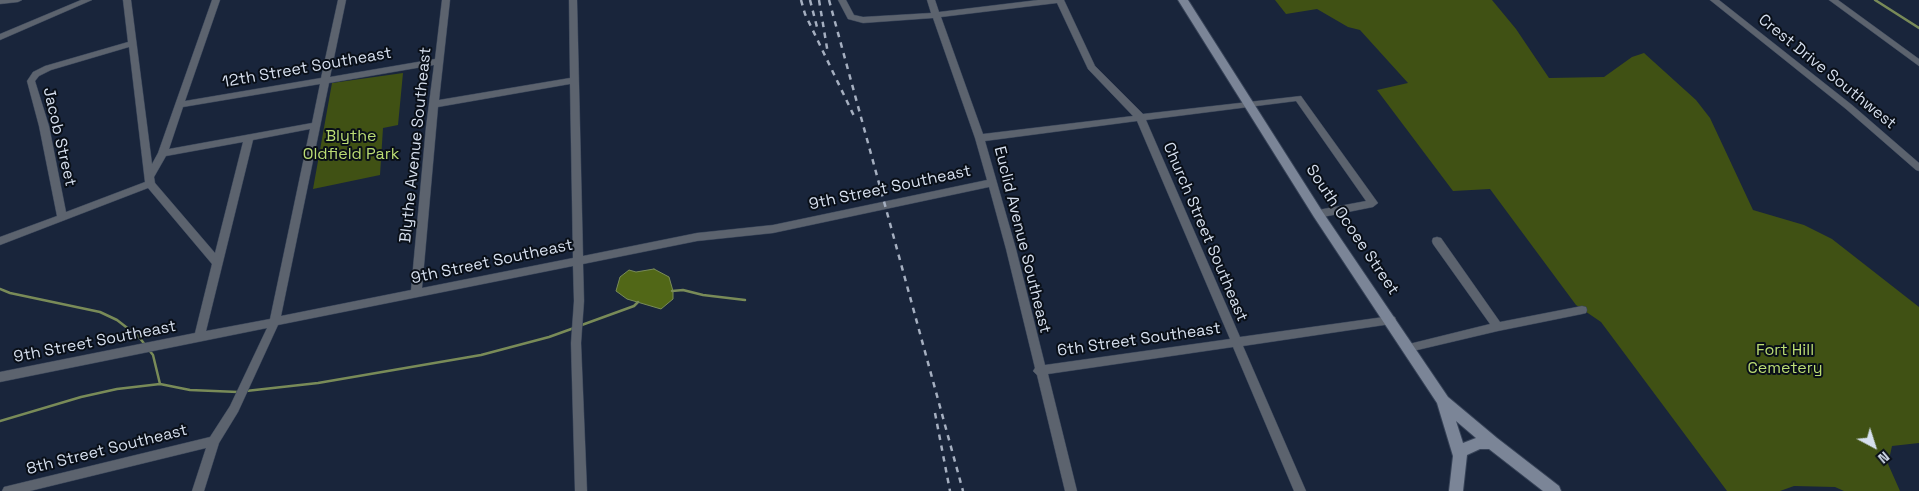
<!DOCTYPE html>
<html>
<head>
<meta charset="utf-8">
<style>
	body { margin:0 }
	#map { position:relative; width:1919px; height:491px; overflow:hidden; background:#19253b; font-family:"Space Grotesk",sans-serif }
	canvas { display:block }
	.north { position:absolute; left:1849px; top:421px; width:50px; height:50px; -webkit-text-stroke:4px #090f18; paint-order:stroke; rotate:140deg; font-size:14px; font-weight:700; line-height:20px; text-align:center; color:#d6dfee }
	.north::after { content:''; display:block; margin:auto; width:18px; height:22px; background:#d6dfee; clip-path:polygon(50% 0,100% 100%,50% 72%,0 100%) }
</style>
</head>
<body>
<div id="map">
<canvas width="1919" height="491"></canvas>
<div class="north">N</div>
</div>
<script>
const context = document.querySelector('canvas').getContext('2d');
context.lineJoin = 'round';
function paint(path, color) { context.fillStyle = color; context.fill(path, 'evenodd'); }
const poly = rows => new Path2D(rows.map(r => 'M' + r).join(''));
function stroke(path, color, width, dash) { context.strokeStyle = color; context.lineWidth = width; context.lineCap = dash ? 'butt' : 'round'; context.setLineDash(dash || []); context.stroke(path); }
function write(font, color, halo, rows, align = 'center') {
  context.font = font + ' "Space Grotesk",sans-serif'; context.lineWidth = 4; context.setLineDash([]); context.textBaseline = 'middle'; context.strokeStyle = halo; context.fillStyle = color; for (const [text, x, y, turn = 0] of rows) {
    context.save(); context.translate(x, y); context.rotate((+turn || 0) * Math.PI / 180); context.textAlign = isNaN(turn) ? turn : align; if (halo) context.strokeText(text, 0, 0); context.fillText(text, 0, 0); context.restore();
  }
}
const green = poly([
	[1275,0,1492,0,1516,29,1549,78,1604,77,1632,57,1644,53,1696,100,1710,118,1753,210,1804,225,1832,239,1919,307,1919,443,1892,446,1888,464,1900,491,1844,491,1835,487,1794,486,1780,491,1727,491,1601,322,1576,305,1490,189,1453,191,1377,90,1408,83,1360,30,1348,27,1317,9,1286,14],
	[403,73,398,125,383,128,380,175,313,189,332,83]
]);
const water = poly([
	[654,269,669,277,673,291,673,299,661,309,627,299,616,291,620,277,629,270,636,272,654,269]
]);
const stream = poly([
	[1875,0,1919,28],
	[0,289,10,293,100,312,117,320,139,337,146,346],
	[672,291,683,290,703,295,745,300],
	[579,326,634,306,638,302],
	[149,350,153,355,160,384],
	[246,391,318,383,481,355,549,337,574,328],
	[0,421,81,397,117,389,160,384,190,390,238,392]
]);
const street = poly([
	[0,0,22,0,18,2,0,4,0,0],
	[81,0,92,0,0,40,0,34,81,0],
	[123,0,131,0,152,164,158,153,212,0,220,0,185,101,321,78,338,0,346,0,330,77,435,59,442,0,450,0,439,100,570,78,569,0,577,0,583,256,697,233,773,225,987,180,975,138,933,18,863,23,848,19,838,0,846,0,854,15,863,17,931,13,927,0,935,0,939,12,1038,0,1064,0,1095,66,1143,114,1301,96,1378,203,1373,207,1318,218,1315,217,1313,214,1315,211,1318,210,1366,201,1296,101,1146,120,1240,337,1391,316,1395,317,1396,320,1395,323,1391,324,1243,346,1306,491,1294,491,1233,347,1048,374,1077,491,1065,491,1037,375,1033,371,1035,368,1006,249,989,187,773,233,697,241,583,264,584,301,581,343,587,491,575,491,571,343,574,301,573,266,278,325,238,412,219,443,204,491,192,491,206,448,30,491,2,491,4,487,8,486,210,437,230,406,267,328,0,382,0,372,195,333,212,264,148,188,0,245,0,237,57,216,39,126,27,81,33,72,45,66,128,42,123,0],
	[1057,3,1088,69,1133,116,983,134,941,17,1057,3],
	[129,47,145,182,66,212,49,126,35,81,39,76,51,70,129,47],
	[434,65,426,127,411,290,281,316,329,83,434,65],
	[320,84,312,123,169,149,183,107,320,84],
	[570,84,573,258,422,288,438,107,570,84],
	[1137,121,1230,339,1045,365,1016,249,985,141,1137,121],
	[310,129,270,319,206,331,253,140,310,129],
	[243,142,215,253,155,183,154,177,166,156,243,142],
	[1710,0,1719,0,1852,105,1919,163,1919,171,1916,170,1846,109,1710,0],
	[1829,0,1838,0,1919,59,1919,66,1829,0],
	[1437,237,1441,238,1500,322,1582,306,1586,307,1587,310,1586,313,1582,314,1498,331,1409,352,1405,351,1404,348,1405,345,1409,344,1490,324,1433,244,1432,241,1433,238,1437,237]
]);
const secondary = poly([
	[1178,0,1188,0,1322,211,1448,397,1497,438,1559,486,1561,491,1543,491,1489,449,1480,449,1467,455,1463,491,1449,491,1453,456,1437,403,1314,217,1178,0],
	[1456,421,1476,438,1463,443,1456,421]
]);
const rail = poly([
	[801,0,805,14,855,118],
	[810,0,818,31],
	[819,0,828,54],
	[829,0,963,491],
	[935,413,950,491]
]);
const streetNames = [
	["12th Street Southeast",307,68,-10],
	["Crest Drive Southwest",1827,72,39],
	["Jacob Street",59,137,77],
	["Blythe Avenue Southeast",416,145,-84],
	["9th Street Southeast",890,188,-12],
	["South Ocoee Street",1352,230,56],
	["Church Street Southeast",1205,232,67],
	["Euclid Avenue Southeast",1022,240,76],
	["9th Street Southeast",492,262,-12],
	["6th Street Southeast",1139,340,-8],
	["9th Street Southeast",95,342,-11],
	["8th Street Southeast",107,450,-14]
];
const parkNames = [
	["Blythe",351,137],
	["Oldfield Park",351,155],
	["Fort Hill",1785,351],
	["Cemetery",1785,369]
];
paint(green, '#405114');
paint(water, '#516717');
stroke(water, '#798b58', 1);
stroke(stream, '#798b58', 2.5);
stroke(street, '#374358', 1);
stroke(secondary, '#374358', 2);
paint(street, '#5c636e');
paint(secondary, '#7b8597');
stroke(rail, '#a5afc0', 2.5, [5.5, 5.5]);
write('16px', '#d6dfee', '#090f18', streetNames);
write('16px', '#bbdc74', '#090f18', parkNames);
</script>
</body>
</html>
